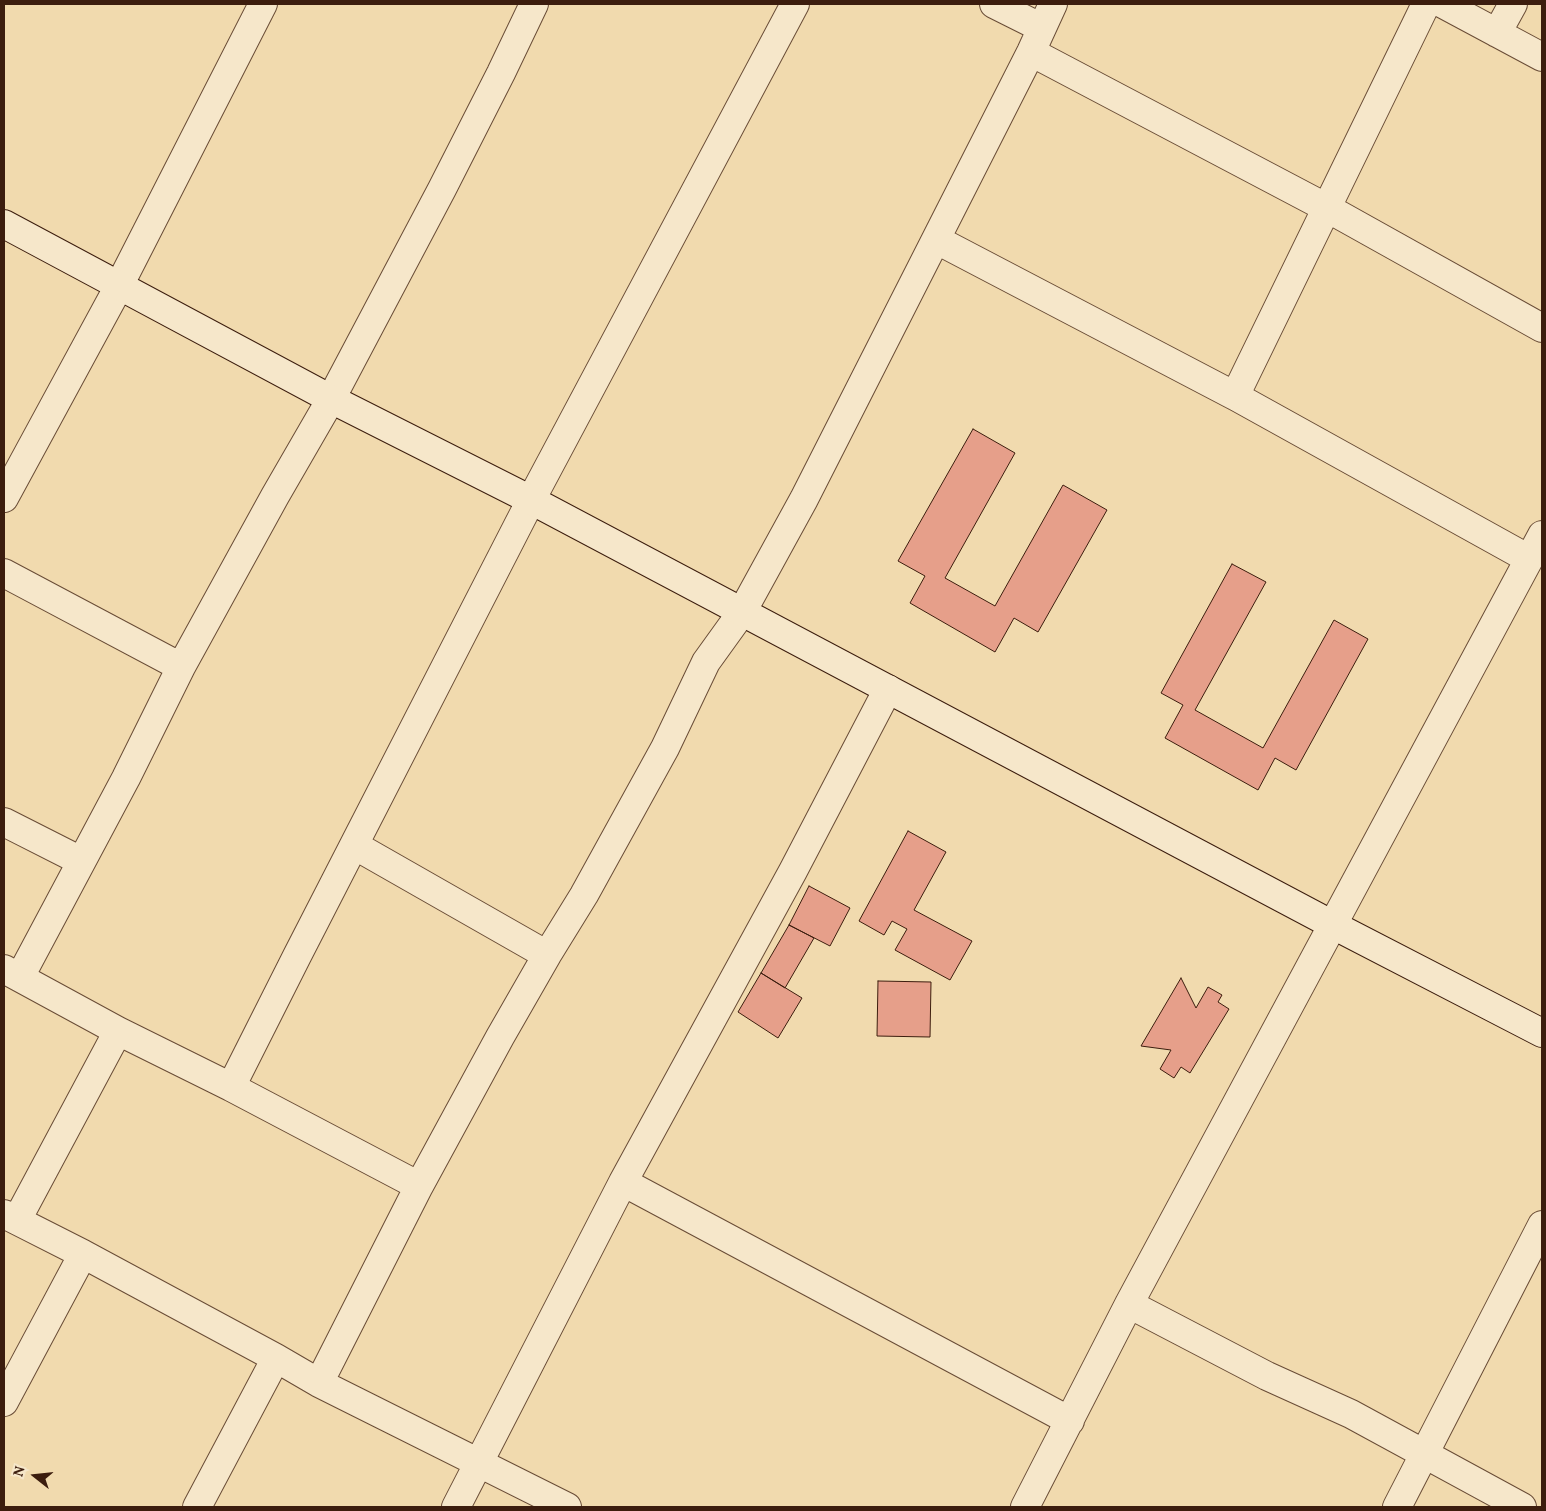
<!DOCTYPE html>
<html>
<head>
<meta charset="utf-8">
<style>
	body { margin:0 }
	#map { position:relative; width:1546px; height:1511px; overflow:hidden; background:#f1daae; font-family:Vollkorn,serif }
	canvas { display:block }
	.frame { position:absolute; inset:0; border:5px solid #3c1d0e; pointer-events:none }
	.north { position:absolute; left:10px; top:1451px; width:50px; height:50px; -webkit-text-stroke:4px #f6e7ca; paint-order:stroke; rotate:286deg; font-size:14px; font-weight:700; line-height:20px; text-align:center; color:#3c1d0e }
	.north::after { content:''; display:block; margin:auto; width:18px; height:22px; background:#3c1d0e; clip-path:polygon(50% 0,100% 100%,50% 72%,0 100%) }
</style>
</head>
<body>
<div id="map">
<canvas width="1546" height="1511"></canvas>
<div class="frame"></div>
<div class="north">N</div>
</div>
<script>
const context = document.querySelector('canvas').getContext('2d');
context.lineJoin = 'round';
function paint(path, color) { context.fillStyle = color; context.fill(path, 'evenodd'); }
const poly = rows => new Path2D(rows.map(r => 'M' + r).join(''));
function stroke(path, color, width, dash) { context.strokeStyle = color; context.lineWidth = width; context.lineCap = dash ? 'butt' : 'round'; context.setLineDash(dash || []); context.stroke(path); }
const building = poly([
	[973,429,1015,453,945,578,995,606,1063,485,1107,510,1038,632,1014,618,995,652,910,603,925,576,898,561,973,429],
	[1232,564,1266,582,1195,710,1263,748,1334,620,1368,639,1296,770,1275,758,1258,790,1165,738,1183,705,1161,693,1232,564],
	[908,831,946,852,914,910,972,941,950,980,895,950,907,929,892,921,884,935,859,921,908,831],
	[809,886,850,908,830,946,789,925,809,886],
	[789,925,814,938,785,988,761,973,789,925],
	[761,973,802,998,778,1038,738,1012,761,973],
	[1181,978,1196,1008,1208,987,1222,995,1218,1002,1229,1009,1190,1073,1181,1067,1174,1078,1160,1069,1171,1050,1141,1046,1181,978],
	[878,981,931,982,930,1037,877,1036,878,981]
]);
const street = poly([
	[994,4,1042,28],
	[1443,4,1542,57],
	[1497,33,1513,4],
	[1031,52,1327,208,1542,328],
	[937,240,1235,396,1529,559],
	[1235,396,1426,4],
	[4,498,119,286,263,4],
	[4,573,181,667],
	[4,822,81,861],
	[354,845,547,955],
	[4,969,118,1031,231,1087,419,1186],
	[20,977,126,778,181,667,275,496,331,399,442,189,501,73,534,4],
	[231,1087,297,956,531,500,795,4],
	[623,1182,1070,1421],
	[4,1214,83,1254,276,1358,319,1383,567,1507],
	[17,1220,118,1031],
	[1129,1304,1267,1376,1351,1414,1522,1507],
	[319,1383,419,1186,500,1037,547,955,584,895,665,748,706,662,742,612,804,499,1031,52,1053,4],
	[4,1402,83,1254],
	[197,1507,276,1358],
	[456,1507,623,1182,793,871,888,689],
	[1025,1507,1129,1304,1542,535],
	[1397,1507,1542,1225]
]);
const secondary = poly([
	[4,224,331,399,531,500,1333,925,1542,1033]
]);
paint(building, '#e69f8a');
stroke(building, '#3c1d0e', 1);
stroke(street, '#694c36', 30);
stroke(secondary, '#3c1d0e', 30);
stroke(street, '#f6e7ca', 28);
stroke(secondary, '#f6e7ca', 28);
</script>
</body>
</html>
